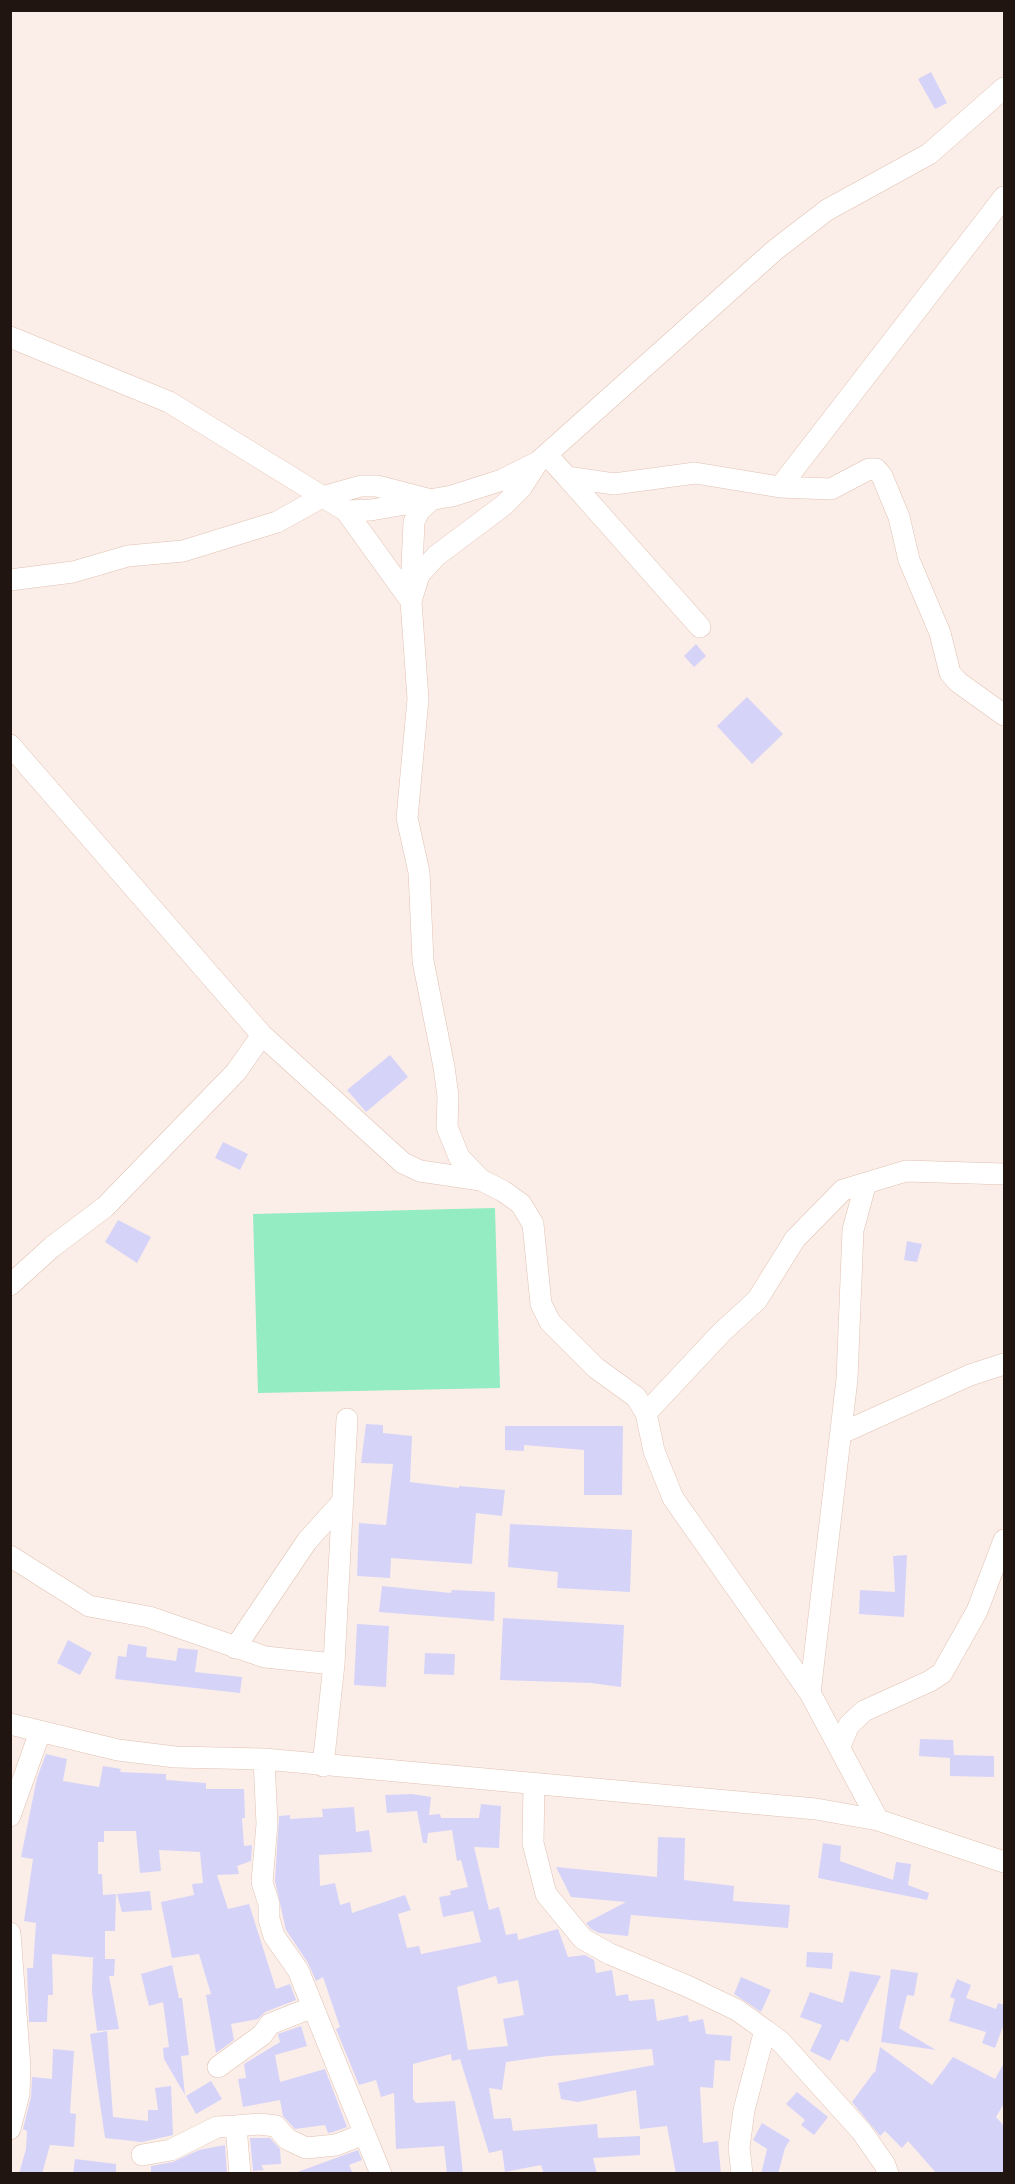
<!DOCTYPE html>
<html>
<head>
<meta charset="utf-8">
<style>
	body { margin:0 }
	#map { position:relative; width:1015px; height:2184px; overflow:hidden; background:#fbeee8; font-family:Spectral,serif }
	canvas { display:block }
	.frame { position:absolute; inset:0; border:12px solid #201510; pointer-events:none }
</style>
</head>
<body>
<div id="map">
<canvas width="1015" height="2184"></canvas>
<div class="frame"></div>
</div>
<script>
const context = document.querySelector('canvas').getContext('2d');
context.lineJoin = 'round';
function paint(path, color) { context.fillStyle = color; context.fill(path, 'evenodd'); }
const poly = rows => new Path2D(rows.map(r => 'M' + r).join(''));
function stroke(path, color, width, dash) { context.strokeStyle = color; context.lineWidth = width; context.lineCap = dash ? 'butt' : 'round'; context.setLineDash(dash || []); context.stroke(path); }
const green = poly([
	[495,1208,500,1388,258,1393,253,1214]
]);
const building = poly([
	[931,72,947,103,935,109,918,79],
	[696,644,706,656,694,667,684,656],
	[747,697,783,734,752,764,717,726],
	[390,1055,408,1077,366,1112,347,1090],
	[223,1142,248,1154,240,1170,215,1158],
	[118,1220,151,1237,137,1263,105,1242],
	[907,1241,922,1244,917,1262,904,1260],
	[366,1424,383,1425,383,1433,412,1436,410,1482,459,1488,459,1486,505,1490,502,1516,476,1513,472,1564,391,1558,390,1578,357,1576,359,1523,386,1525,393,1464,361,1463],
	[505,1426,623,1426,622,1495,584,1495,584,1450,524,1445,524,1451,505,1450],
	[510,1524,632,1530,630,1592,557,1588,558,1572,508,1567],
	[907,1555,904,1617,859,1614,860,1590,895,1592,893,1556],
	[382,1586,451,1593,452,1590,495,1592,494,1621,379,1612],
	[503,1618,624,1625,621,1687,591,1683,500,1680],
	[357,1624,389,1626,386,1687,354,1685],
	[68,1640,92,1653,80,1675,57,1663],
	[128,1644,147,1647,146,1657,176,1661,178,1648,198,1650,195,1672,242,1677,240,1693,115,1679,118,1656,126,1657],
	[425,1653,455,1654,454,1675,424,1674],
	[920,1739,953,1740,954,1755,994,1756,994,1777,950,1776,950,1758,919,1756],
	[46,1754,67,1759,63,1781,99,1787,103,1766,121,1769,120,1772,166,1774,166,1780,206,1783,206,1789,244,1789,245,1818,242,1818,244,1846,252,1845,251,1861,237,1866,239,1874,217,1875,228,1909,249,1904,276,1989,290,1984,296,2000,265,2012,258,2019,231,2024,234,2040,216,2053,206,1995,211,1994,199,1954,172,1958,161,1902,194,1895,192,1884,203,1883,200,1852,159,1850,161,1871,140,1873,136,1831,104,1831,104,1842,98,1842,98,1874,102,1874,103,1895,116,1894,115,1931,105,1931,105,1959,115,1959,114,1976,109,1976,119,2029,97,2031,92,1992,93,1958,99,1958,52,1954,53,1995,48,1995,47,2022,29,2022,27,1968,33,1968,36,1923,24,1921,33,1859,21,1857,37,1778],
	[412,1794,431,1797,429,1815,440,1814,441,1818,479,1818,481,1804,501,1806,499,1848,474,1847,489,1910,499,1907,506,1935,517,1933,518,1940,558,1929,568,1957,585,1955,594,1960,596,1973,612,1970,616,1996,628,1994,629,2001,654,1999,657,2021,688,2015,689,2022,703,2019,706,2034,732,2036,730,2061,715,2060,713,2088,700,2087,703,2143,718,2141,721,2174,676,2174,667,2126,640,2129,636,2090,578,2102,561,2099,558,2083,654,2065,652,2049,549,2056,506,2062,502,2090,489,2088,494,2119,511,2118,513,2131,597,2124,598,2138,640,2136,640,2155,593,2158,597,2174,544,2174,541,2165,505,2172,502,2150,489,2153,460,2059,452,2061,451,2054,413,2064,413,2099,416,2103,455,2101,463,2174,447,2174,444,2146,396,2149,394,2093,381,2097,376,2080,359,2085,336,2029,340,2027,323,1977,316,1981,308,1963,286,1930,275,1881,279,1816,290,1815,290,1819,323,1817,322,1809,354,1807,356,1832,369,1830,372,1852,319,1855,320,1886,335,1883,340,1905,350,1902,352,1913,405,1895,411,1910,398,1914,407,1948,419,1946,421,1954,481,1942,473,1911,443,1917,439,1897,451,1895,450,1891,468,1887,461,1860,457,1861,452,1830,428,1833,427,1843,423,1843,417,1811,387,1813,385,1795],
	[496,1976,498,1984,518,1980,524,2015,503,2019,508,2046,468,2050,457,1987],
	[658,1837,685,1838,684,1880,734,1886,733,1901,790,1905,788,1928,631,1915,628,1936,599,1933,591,1929,586,1923,626,1902,571,1897,556,1867,657,1877],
	[823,1843,841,1846,840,1861,893,1880,896,1862,911,1864,908,1885,929,1893,927,1900,818,1878],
	[150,1891,152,1910,122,1912,117,1894],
	[807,1952,833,1953,832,1969,806,1967],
	[172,1965,179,1998,182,1998,189,2055,181,2056,185,2095,164,2059,163,2048,169,2047,163,2002,149,2006,141,1974],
	[891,1969,918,1973,914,1996,907,1995,899,2028,936,2050,881,2042],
	[850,1971,881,1976,848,2042,841,2039,830,2061,810,2051,822,2025,800,2017,810,1992,843,2003],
	[741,1977,771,1990,761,2012,734,1994],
	[957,1979,971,1985,966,1998,996,2009,998,2003,1005,2005,1005,2021,995,2048,982,2043,986,2032,949,2021,955,1999,950,1997],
	[301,2026,307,2046,275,2055,280,2082,325,2069,347,2127,333,2132,328,2133,325,2125,295,2129,283,2116,280,2100,243,2107,238,2079,246,2078,244,2064,280,2042,278,2034],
	[107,2031,113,2117,148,2121,148,2110,158,2110,155,2088,171,2086,173,2135,142,2142,105,2138,90,2034],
	[880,2047,932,2085,953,2057,995,2079,1005,2061,1005,2102,996,2117,1005,2127,1005,2174,937,2174,908,2141,902,2148,885,2131,880,2136,852,2102,874,2072,875,2073],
	[53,2049,74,2051,70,2113,76,2114,74,2147,50,2145,42,2174,19,2174,26,2149,27,2131,23,2129,31,2097,32,2077,52,2079],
	[211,2081,222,2099,196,2114,186,2096],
	[797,2092,828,2117,814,2135,801,2125,805,2120,786,2104],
	[762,2123,790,2140,785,2148,778,2174,761,2174,767,2149,753,2140],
	[250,2138,270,2138,280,2149,281,2164,261,2165,264,2170,253,2171],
	[225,2145,227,2174,151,2174,151,2166,173,2162,199,2150],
	[358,2150,362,2160,349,2165,353,2174,292,2174],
	[75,2159,116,2164,116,2174,73,2174]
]);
const minor = poly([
	[10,337,169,402,346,511,371,510,452,496,502,480,538,462,775,250,827,210,929,154,1004,88],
	[547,455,567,477,614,484,695,473,780,487,831,489,869,469,876,469,882,476,899,517,909,560,940,633,950,673,958,682,1004,715],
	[567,477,700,627],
	[780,487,1004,197],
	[346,511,411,601],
	[10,580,73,572,128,556,183,551,277,522,322,497,361,486,377,486,431,500,419,511,414,522,411,590],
	[10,745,262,1035,403,1163,420,1171,481,1180,503,1191,521,1204,533,1224,541,1304,550,1322,596,1368,636,1397,646,1413,654,1451,673,1498,810,1693,878,1820],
	[481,1180,459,1157,447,1127,448,1096,444,1067,423,961,419,872,407,818,418,699,411,601,419,575,436,556,504,505,521,488,537,463],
	[10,1285,52,1247,105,1207,236,1072,262,1035],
	[646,1413,722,1332,757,1300,795,1239,843,1190,906,1171,1004,1174],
	[842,1433,970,1375,1004,1364],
	[10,1556,89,1606,149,1617,265,1657,334,1664,323,1766],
	[235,1648,307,1541,343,1501],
	[334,1664,347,1419],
	[810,1693,847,1379,853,1230,865,1186],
	[10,1724,118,1750,175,1757,264,1759,816,1809,878,1820,1004,1862],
	[840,1746,849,1725,864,1711,930,1681,942,1673,977,1611,1004,1540],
	[264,1759,267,1824,262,1882,269,1904,269,1919,274,1936,298,1970,381,2174],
	[534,1784,533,1843,546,1894,583,1939,610,1954,687,1986,737,2010,765,2030,781,2042,862,2132,885,2165,888,2174],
	[10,1816,40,1732],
	[10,1933,20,2067,19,2094,10,2129],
	[218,2067,262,2035,270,2024,313,2007],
	[236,2126,259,2124,276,2126,287,2139,306,2148,336,2145,364,2134],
	[142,2155,171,2150,217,2127,236,2126,240,2174],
	[742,2174,739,2147,744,2110,765,2030]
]);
paint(green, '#93ecc2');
paint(building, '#d6d3f9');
stroke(minor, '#e1c1b2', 22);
stroke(minor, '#fff', 21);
</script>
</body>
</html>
